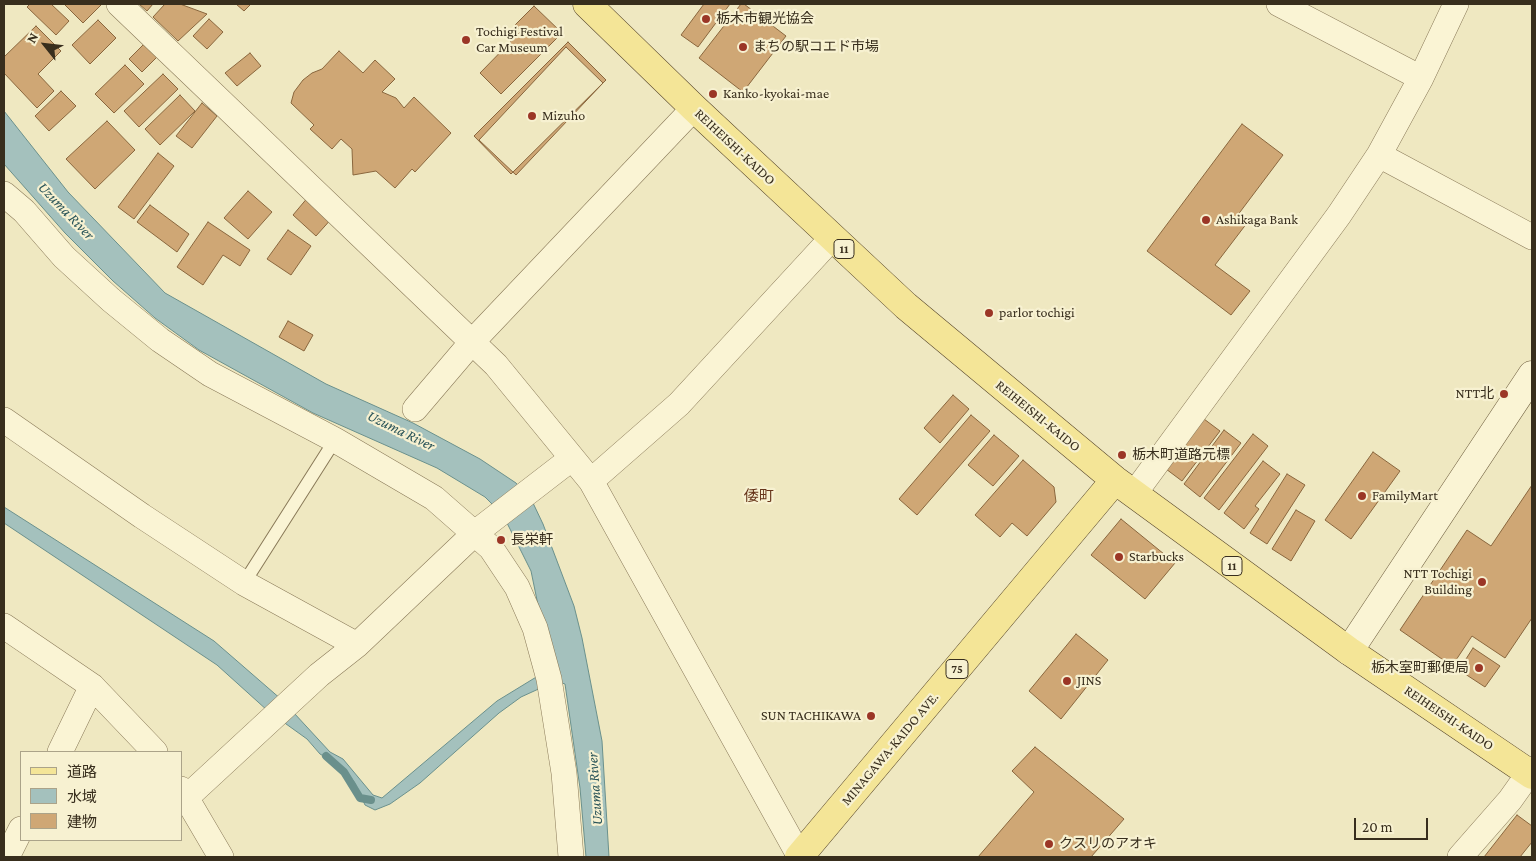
<!DOCTYPE html>
<html>
<head>
<meta charset="utf-8">
<style>
	body { margin:0 }
	#map { position:relative; width:1536px; height:861px; overflow:hidden; background:#efe8c1; font-family:"Crimson Pro","Noto Sans JP",serif }
	canvas { display:block }
	.frame { position:absolute; inset:0; border:5px solid #382e1d; pointer-events:none }
	.legend { position:absolute; left:20px; top:751px; width:162px; height:90px; box-sizing:border-box; background:#f7f1d1; border:1px solid #aba389; margin:0; padding:6px 9px; list-style:none; font-size:15px; color:#382e1d }
	.legend li { display:flex; align-items:center; gap:10px; height:25px }
	.legend b { width:25px; border:1px solid #aba389 }
	.north { position:absolute; left:20px; top:20px; width:50px; height:50px; -webkit-text-stroke:4px #f7f1d1; paint-order:stroke; rotate:299deg; font-size:14px; font-weight:700; line-height:20px; text-align:center; color:#382e1d }
	.north::after { content:''; display:block; margin:auto; width:18px; height:22px; background:#382e1d; clip-path:polygon(50% 0,100% 100%,50% 72%,0 100%) }
	.scale { position:absolute; left:1354px; top:818px; width:74px; height:22px; box-sizing:border-box; border:2px solid #382e1d; border-top:0; padding-left:6px; font-size:15px; line-height:18px; white-space:nowrap; color:#382e1d; -webkit-text-stroke:4px #f7f1d1; paint-order:stroke }
</style>
</head>
<body>
<div id="map">
<canvas width="1536" height="861"></canvas>
<div class="frame"></div>
<ul class="legend">
<li><b style="height:6px;background:#f4e597"></b>道路</li>
<li><b style="height:14px;background:#a4c1bd"></b>水域</li>
<li><b style="height:14px;background:#cfa775"></b>建物</li>
</ul>
<div class="north">N</div>
<div class="scale">20 m</div>
</div>
<script>
const context = document.querySelector('canvas').getContext('2d');
context.lineJoin = 'round';
function paint(path, color) { context.fillStyle = color; context.fill(path, 'evenodd'); }
const poly = rows => new Path2D(rows.map(r => 'M' + r).join(''));
function stroke(path, color, width, dash) { context.strokeStyle = color; context.lineWidth = width; context.lineCap = dash ? 'butt' : 'round'; context.setLineDash(dash || []); context.stroke(path); }
function write(font, color, halo, rows, align = 'center') {
  context.font = font + ' "Crimson Pro","Noto Sans JP",serif'; context.lineWidth = 4.5; context.setLineDash([]); context.textBaseline = 'middle'; context.strokeStyle = halo; context.fillStyle = color; for (const [text, x, y, turn = 0] of rows) {
    context.save(); context.translate(x, y); context.rotate((+turn || 0) * Math.PI / 180); context.textAlign = isNaN(turn) ? turn : align; if (halo) context.strokeText(text, 0, 0); context.fillText(text, 0, 0); context.restore();
  }
}
const water = poly([
	[4,111,68,192,165,293,326,384,413,423,480,459,516,483,533,503,543,524,574,606,582,638,602,741,609,857,586,857,580,788,565,684,556,681,521,697,499,713,420,783,390,804,375,810,365,805,355,783,344,768,320,754,307,739,268,711,217,665,4,523,4,507,214,641,282,700,330,752,343,759,373,795,382,798,497,701,551,668,531,571,503,515,485,497,437,468,313,413,199,350,155,318,113,281,65,233,4,164,4,111]
]);
const stream = poly([
	[326,756,344,772,360,798,371,800]
]);
const building = poly([
	[30,4,51,4,69,21,56,35,27,7,30,4],
	[64,4,102,4,83,23,64,4],
	[139,4,153,4,147,11,139,4],
	[165,4,180,4,207,14,178,41,153,17,165,4],
	[236,4,251,4,244,11,236,4],
	[704,4,730,4,698,47,681,35,704,4],
	[741,4,744,4,786,36,743,92,699,58,741,4],
	[534,6,562,33,501,94,480,73,521,31,515,25,534,6],
	[209,19,223,32,207,49,193,36,209,19],
	[98,20,116,38,90,64,72,45,98,20],
	[36,26,61,51,38,74,54,91,37,108,4,73,4,57,36,26],
	[568,42,606,80,511,174,474,136,568,42],
	[144,44,157,57,142,72,129,59,144,44],
	[566,47,603,83,516,175,479,140,566,47],
	[339,51,363,73,375,60,395,79,382,92,396,98,404,108,414,97,451,133,415,172,412,169,395,188,376,171,353,175,352,149,341,139,332,149,310,129,314,125,291,103,294,92,303,80,312,73,322,69,339,51],
	[250,53,261,66,237,86,225,73,250,53],
	[125,65,144,84,114,113,95,94,125,65],
	[163,74,178,89,139,127,124,111,163,74],
	[61,91,76,106,49,131,35,116,61,91],
	[180,95,195,111,160,145,145,129,180,95],
	[202,103,217,116,192,148,176,136,202,103],
	[107,121,135,150,95,189,66,159,107,121],
	[1242,124,1283,155,1237,216,1247,223,1215,265,1250,291,1231,315,1147,251,1242,124],
	[158,153,174,166,134,219,118,207,158,153],
	[248,191,272,212,248,239,224,218,248,191],
	[309,196,333,217,316,236,293,215,309,196],
	[150,205,189,234,177,252,137,222,150,205],
	[208,222,250,250,240,266,223,255,203,285,177,267,208,222],
	[288,230,311,246,291,275,267,259,288,230],
	[288,321,313,335,304,351,279,337,288,321],
	[953,395,969,409,940,443,924,428,953,395],
	[971,415,990,431,917,515,899,499,971,415],
	[1204,419,1220,431,1182,481,1166,469,1204,419],
	[1224,430,1241,443,1200,497,1184,484,1224,430],
	[1253,434,1268,446,1219,510,1204,498,1253,434],
	[994,435,1019,456,993,486,968,465,994,435],
	[1373,452,1400,471,1351,539,1325,520,1373,452],
	[1023,460,1054,487,1056,502,1027,536,1012,523,1000,537,975,515,1023,460],
	[1263,461,1280,474,1255,506,1259,509,1244,529,1224,513,1263,461],
	[1287,474,1305,485,1267,544,1250,533,1287,474],
	[1532,485,1532,618,1505,658,1472,636,1452,666,1400,630,1467,530,1491,546,1532,485],
	[1296,510,1315,521,1291,561,1272,549,1296,510],
	[1121,519,1175,563,1145,599,1091,555,1121,519],
	[1076,634,1108,660,1061,719,1029,691,1076,634],
	[1473,648,1500,666,1485,687,1459,670,1473,648],
	[1035,747,1124,819,1091,857,978,857,1034,792,1012,771,1035,747],
	[1517,815,1532,826,1532,842,1520,857,1484,857,1517,815]
]);
const lane = poly([
	[244,583,335,440]
]);
const street = poly([
	[119,4,496,365,591,481,800,857],
	[1279,4,1421,78],
	[1379,155,1532,237],
	[4,194,24,211,64,257,111,300,160,340,210,374,335,440,434,498,491,548,517,587,535,628,549,679,564,773,571,857],
	[415,409,472,342,694,108],
	[4,420,142,516,244,583,357,645],
	[591,481,679,404,832,238],
	[1134,494,1339,215,1379,155,1421,78,1456,4],
	[4,626,92,686,155,752],
	[60,752,92,686],
	[181,789,221,857],
	[187,797,319,675,357,645,475,533,571,459],
	[7,857,21,829],
	[1460,857,1510,800,1532,769]
]);
const secondary = poly([
	[1349,651,1532,375]
]);
const primary = poly([
	[587,4,694,108,906,306,1115,480,1349,651,1532,775],
	[799,857,1115,480]
]);
const markers = [
	[706,19,5,"#9b3626"],
	[466,40,5,"#9b3626"],
	[743,47,5,"#9b3626"],
	[713,94,5,"#9b3626"],
	[532,116,5,"#9b3626"],
	[1206,220,5,"#9b3626"],
	[989,313,5,"#9b3626"],
	[1504,394,5,"#9b3626"],
	[1122,455,5,"#9b3626"],
	[1362,496,5,"#9b3626"],
	[501,540,5,"#9b3626"],
	[1119,557,5,"#9b3626"],
	[1482,582,5,"#9b3626"],
	[1479,668,5,"#9b3626"],
	[1067,681,5,"#9b3626"],
	[871,716,5,"#9b3626"],
	[1049,844,5,"#9b3626"]
];
const shields = [
	[844,249,20],
	[1232,566,20],
	[957,669,22]
];
const shieldNames = [
	["11",844,249],
	["11",1232,566],
	["75",957,669]
];
const poiNames = [
	["栃木市観光協会",716,19],
	["Tochigi Festival",476,32],
	["Car Museum",476,48],
	["まちの駅コエド市場",753,47],
	["Kanko-kyokai-mae",723,94],
	["Mizuho",542,116],
	["Ashikaga Bank",1216,220],
	["parlor tochigi",999,313],
	["NTT北",1494,394,"right"],
	["栃木町道路元標",1132,455],
	["FamilyMart",1372,496],
	["長栄軒",511,540],
	["Starbucks",1129,557],
	["NTT Tochigi",1472,574,"right"],
	["Building",1472,590,"right"],
	["栃木室町郵便局",1469,668,"right"],
	["JINS",1077,681],
	["SUN TACHIKAWA",861,716,"right"],
	["クスリのアオキ",1059,844]
];
const streetNames = [
	["REIHEISHI-KAIDO",735,147,43],
	["REIHEISHI-KAIDO",1038,416,39],
	["REIHEISHI-KAIDO",1449,718,34],
	["MINAGAWA-KAIDO AVE.",890,749,-50]
];
const waterNames = [
	["Uzuma River",66,211,46],
	["Uzuma River",401,431,26],
	["Uzuma River",595,789,-94]
];
const neighbourhoodNames = [
	["倭町",759,496]
];
paint(water, '#a4c1bd');
stroke(water, '#6a908c', 1);
stroke(stream, '#6a908c', 8);
paint(building, '#cfa775');
stroke(building, '#89663d', 1);
stroke(lane, '#897958', 14);
stroke(street, '#897958', 26);
stroke(secondary, '#6b5a3b', 29);
stroke(primary, '#57462c', 29);
stroke(lane, '#faf4d4', 12);
stroke(street, '#faf4d4', 25);
stroke(secondary, '#faf4d4', 28);
stroke(primary, '#f4e597', 28);
for (const [x, y, r, color] of markers) { const dot = new Path2D(); dot.arc(x, y, r, 0, 2 * Math.PI); context.fillStyle = color; context.fill(dot); stroke(dot, '#f7f1d1', 2); }
for (const [x, y, w] of shields) { const box = new Path2D(); box.roundRect(x - w / 2, y - 9.5, w, 19, 4); context.fillStyle = '#f7f1d1'; context.fill(box); stroke(box, '#382e1d', 1); }
write('bold 12px', '#382e1d', null, shieldNames);
write('14px', '#382e1d', '#f7f1d1', poiNames, 'left');
write('14px', '#382e1d', '#f7f1d1', streetNames);
write('italic 15px', '#2b5559', '#f7f1d1', waterNames);
write('15px', '#67351a', '#f7f1d1', neighbourhoodNames);
</script>
</body>
</html>
